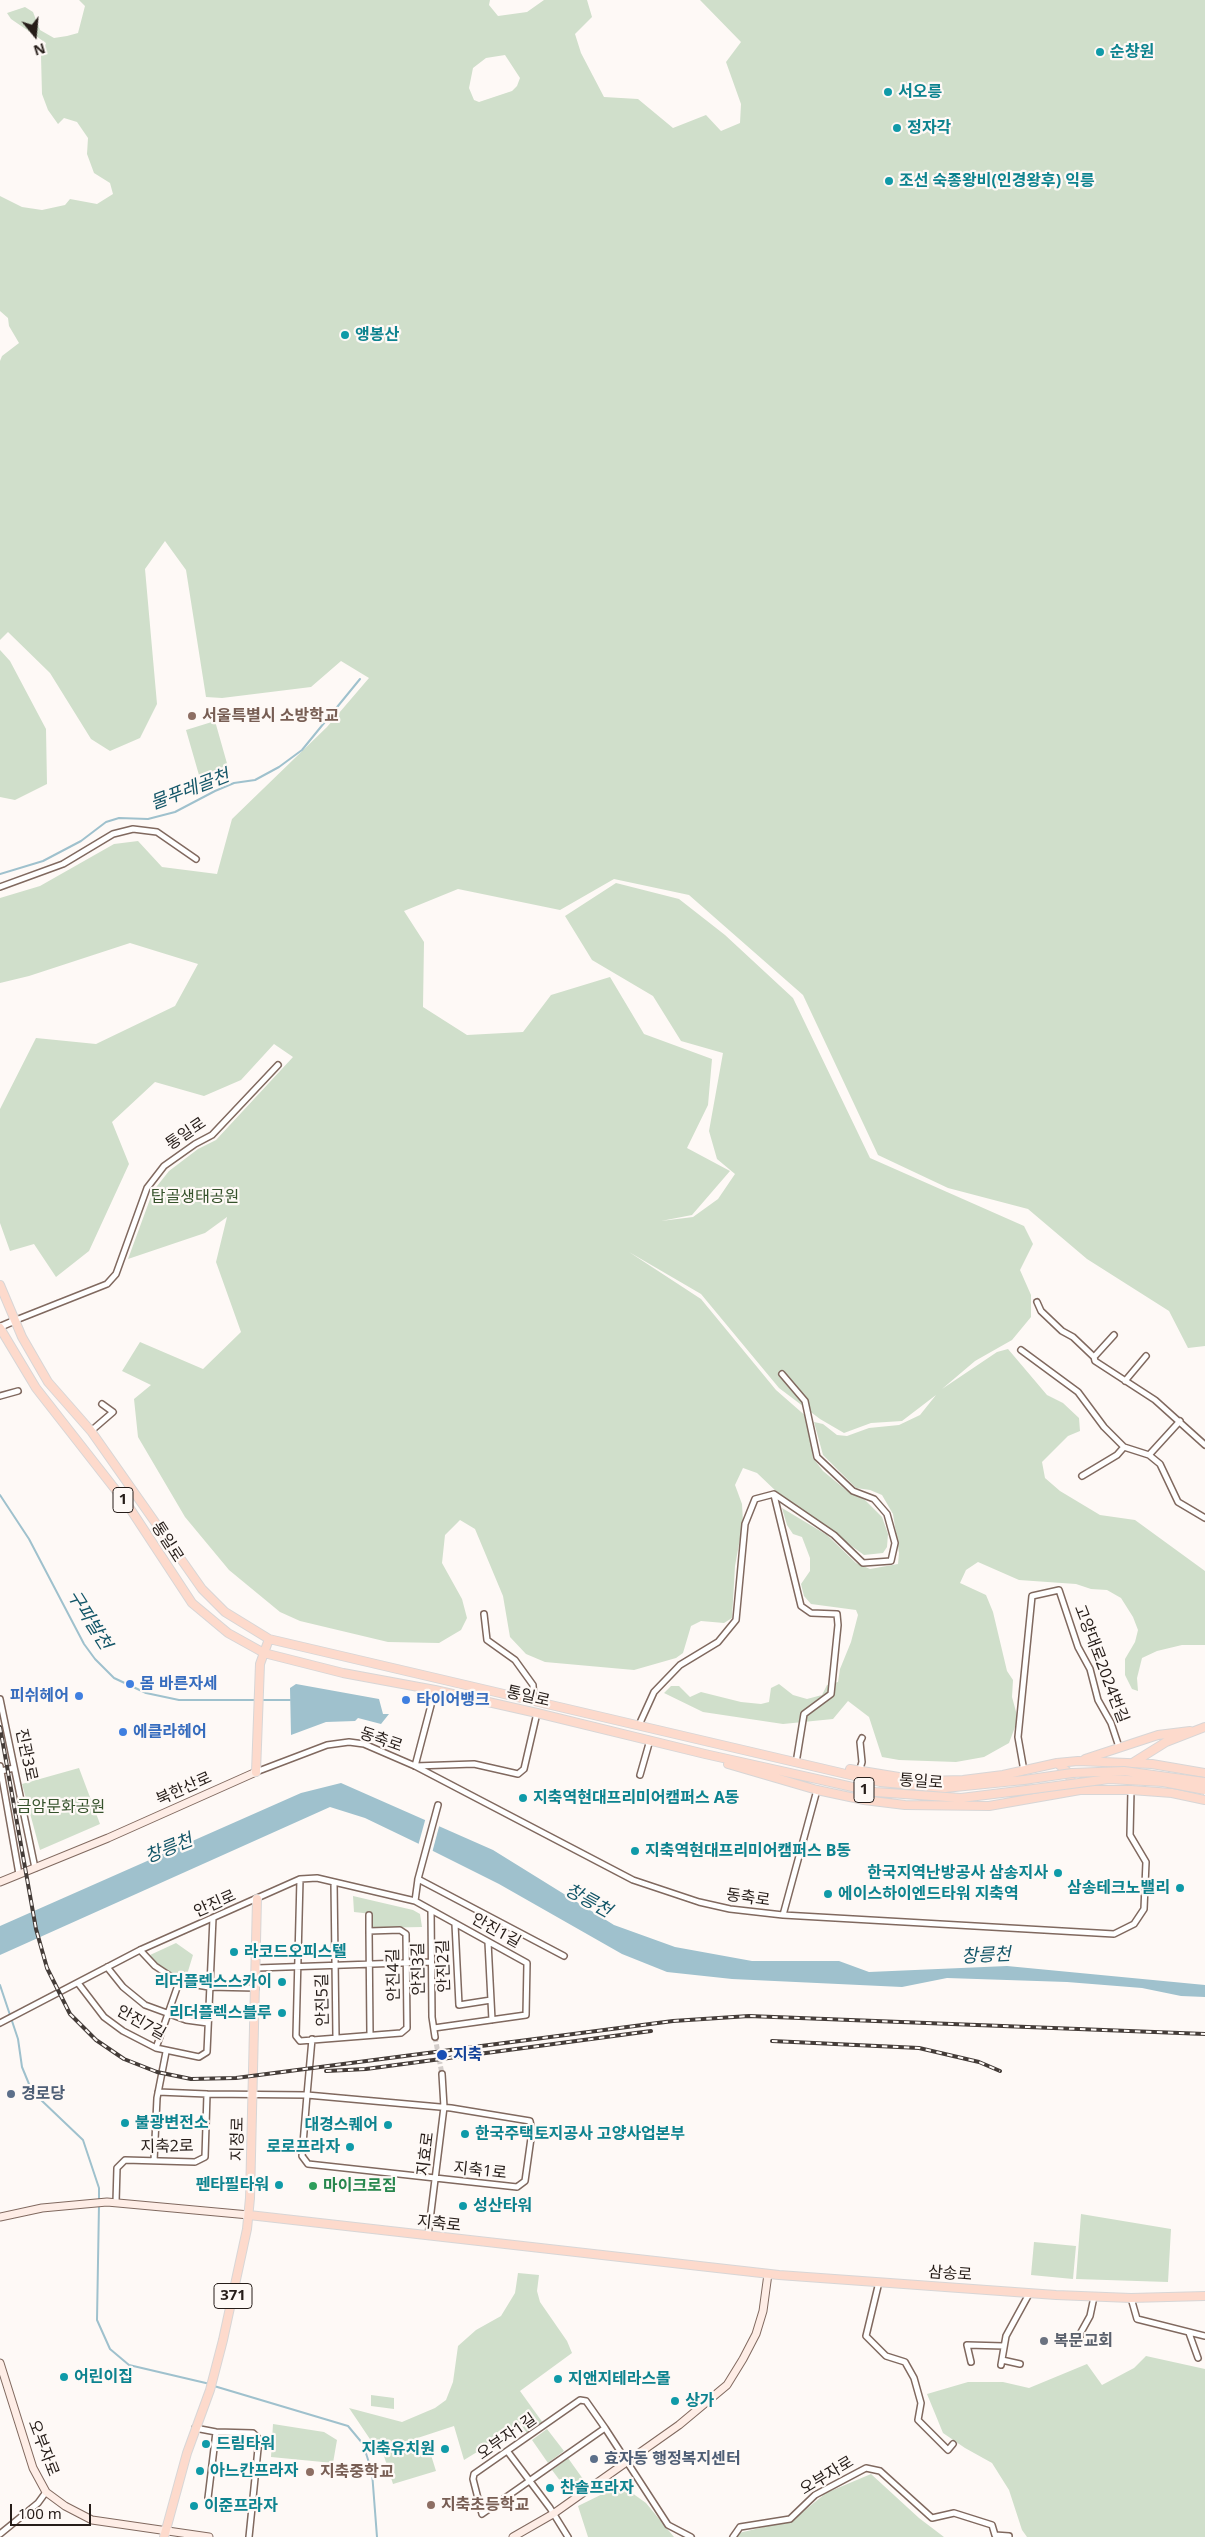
<!DOCTYPE html>
<html>
<head>
<meta charset="utf-8">
<style>
	body { margin:0 }
	#map { position:relative; width:1205px; height:2537px; overflow:hidden; background:#fef9f6; font-family:"Noto Sans",sans-serif }
	canvas { display:block }
	.north { position:absolute; left:10px; top:10px; width:50px; height:50px; -webkit-text-stroke:4px #fef9f6; paint-order:stroke; rotate:163deg; font-size:14px; font-weight:700; line-height:20px; text-align:center; color:#261d19 }
	.north::after { content:''; display:block; margin:auto; width:18px; height:22px; background:#261d19; clip-path:polygon(50% 0,100% 100%,50% 72%,0 100%) }
	.scale { position:absolute; left:10px; top:2504px; width:81px; height:22px; box-sizing:border-box; border:2px solid #261d19; border-top:0; padding-left:6px; font-size:15px; line-height:18px; white-space:nowrap; color:#261d19; -webkit-text-stroke:4px #fef9f6; paint-order:stroke }
</style>
</head>
<body>
<div id="map">
<canvas width="1205" height="2537"></canvas>
<div class="north">N</div>
<div class="scale">100 m</div>
</div>
<script>
const context = document.querySelector('canvas').getContext('2d');
context.lineJoin = 'round';
function paint(path, color) { context.fillStyle = color; context.fill(path, 'evenodd'); }
const poly = rows => new Path2D(rows.map(r => 'M' + r).join(''));
function stroke(path, color, width, dash) { context.strokeStyle = color; context.lineWidth = width; context.lineCap = dash ? 'butt' : 'round'; context.setLineDash(dash || []); context.stroke(path); }
function write(font, color, halo, rows, align = 'center') {
  context.font = font + ' "Noto Sans","Noto Sans KR",sans-serif'; context.lineWidth = 4.5; context.setLineDash([]); context.textBaseline = 'middle'; context.strokeStyle = halo; context.fillStyle = color; for (const [text, x, y, turn = 0] of rows) {
    context.save(); context.translate(x, y); context.rotate((+turn || 0) * Math.PI / 180); context.textAlign = isNaN(turn) ? turn : align; if (halo) context.strokeText(text, 0, 0); context.fillText(text, 0, 0); context.restore();
  }
}
const green = poly([
	[79,0,490,0,489,5,498,16,527,12,544,0,587,0,592,17,575,34,581,53,604,97,638,99,673,128,706,115,721,131,740,123,741,104,726,62,741,42,700,0,1205,0,1205,1346,1188,1348,1169,1311,1087,1259,1028,1209,948,1188,878,1155,803,995,689,895,614,879,560,910,458,889,404,911,424,942,423,1007,467,1035,523,1032,551,995,610,977,644,1034,712,1059,708,1105,687,1148,730,1171,692,1215,661,1221,693,1217,718,1199,735,1174,717,1159,709,1131,723,1053,681,1041,653,996,592,960,565,916,616,883,679,899,725,935,793,998,870,1158,1024,1226,1033,1244,1020,1270,1031,1295,1031,1317,1012,1340,975,1361,942,1389,997,1352,1008,1349,1047,1395,1063,1403,1079,1418,1080,1431,1068,1436,1042,1462,1045,1478,1060,1491,1100,1515,1135,1520,1205,1571,1205,1645,1182,1645,1157,1651,1142,1658,1137,1678,1138,1691,1132,1689,1125,1675,1125,1659,1135,1642,1138,1630,1133,1617,1121,1598,1107,1590,1091,1589,1076,1584,1019,1580,978,1562,966,1570,960,1583,986,1595,993,1612,1007,1671,1013,1680,1012,1697,1018,1719,1009,1743,984,1757,956,1762,899,1760,882,1757,869,1717,848,1701,833,1719,783,1724,703,1712,664,1693,671,1686,679,1686,690,1697,701,1692,741,1702,761,1704,769,1702,771,1688,779,1684,793,1695,807,1699,822,1695,827,1685,838,1682,840,1669,851,1642,858,1615,856,1610,811,1604,804,1596,801,1584,810,1571,810,1558,802,1537,793,1534,787,1525,782,1508,827,1535,856,1563,870,1569,898,1564,899,1553,893,1514,882,1495,870,1490,856,1488,823,1455,814,1422,823,1424,837,1435,847,1436,869,1428,899,1425,920,1415,936,1395,902,1421,871,1423,844,1433,820,1419,779,1388,701,1294,629,1252,701,1299,776,1390,808,1418,813,1458,823,1471,846,1490,865,1500,882,1517,888,1534,887,1547,883,1553,864,1555,779,1494,757,1473,743,1468,735,1485,742,1504,743,1522,735,1566,732,1618,724,1623,701,1621,691,1626,683,1653,676,1658,634,1670,545,1662,526,1654,510,1637,503,1596,475,1529,460,1520,445,1535,442,1563,462,1599,467,1618,461,1630,439,1643,388,1642,300,1621,280,1612,229,1570,185,1517,138,1437,134,1399,151,1385,122,1371,140,1342,203,1369,241,1332,216,1262,227,1217,205,1233,128,1259,153,1191,169,1171,198,1149,216,1140,293,1057,274,1044,241,1080,204,1096,155,1082,112,1122,129,1164,89,1251,56,1277,34,1244,10,1251,0,1223,0,1109,36,1038,96,1044,175,1006,198,964,130,943,29,976,0,983,0,898,40,886,114,844,138,841,162,867,217,874,232,819,327,727,369,678,341,661,311,687,222,698,206,697,186,570,165,541,145,569,157,704,140,738,110,751,91,739,50,673,8,632,0,640,0,361,2,356,19,343,9,326,8,318,0,311,0,196,22,207,42,210,65,205,70,199,97,204,113,194,110,183,94,173,87,154,88,138,77,122,64,118,58,124,48,110,42,94,41,56,46,43,11,19,7,13,25,7,33,12,40,30,54,38,67,36,78,33,85,6],
	[505,55,520,78,517,86,512,91,479,102,474,100,469,88,473,68,486,58],
	[0,650,10,661,46,729,47,784,15,800,0,797],
	[215,721,230,774,201,782,186,730],
	[79,1768,100,1824,40,1850,22,1784],
	[353,1896,413,1910,420,1914,422,1927,372,1928,372,1914,354,1912],
	[176,1943,193,1955,185,1981,156,1963,150,1955],
	[1081,2214,1171,2229,1168,2282,1076,2279],
	[1034,2242,1076,2246,1073,2279,1031,2275],
	[518,2273,539,2275,537,2291,540,2302,567,2341,572,2353,520,2391,543,2423,527,2433,521,2425,464,2460,454,2426,378,2451,349,2408,402,2422,435,2408,446,2400,453,2382,458,2346,476,2330,501,2316,515,2293],
	[1146,2356,1205,2369,1205,2537,1027,2537,1022,2530,1009,2490,992,2463,965,2448,943,2433,927,2394,968,2382,1003,2382,1029,2388,1087,2364,1102,2385,1134,2368],
	[371,2395,394,2398,394,2409,371,2406],
	[273,2424,324,2432,337,2440,333,2463,271,2457],
	[547,2429,564,2451,548,2463,532,2440],
	[426,2439,436,2471,393,2484,383,2453],
	[568,2458,583,2479,567,2490,552,2470],
	[871,2474,919,2518,944,2537,737,2537,739,2533,793,2520,826,2493],
	[621,2485,646,2503,674,2537,588,2537,578,2506]
]);
const water = poly([
	[296,1684,379,1699,383,1714,389,1714,381,1724,358,1718,355,1721,326,1722,291,1735,290,1688],
	[341,1783,493,1850,614,1925,675,1947,752,1961,839,1961,869,1972,1007,1966,1205,1985,1205,1997,1181,1996,1142,1988,1067,1982,947,1978,902,1987,732,1979,667,1972,622,1954,499,1884,417,1843,365,1818,330,1807,0,1955,0,1926,301,1793]
]);
const pier = poly([
	[426,1817,440,1823,432,1853,418,1846]
]);
const stream = poly([
	[0,874,43,861,81,841,106,822,119,818,148,819,175,812,215,791,234,783,255,780,279,767,302,750,360,679],
	[0,1495,29,1539,84,1644,95,1659,114,1678,146,1693,179,1700,256,1700],
	[261,1700,290,1700],
	[0,1985,18,2039,22,2067,29,2084,40,2099,83,2140,99,2188,99,2200],
	[99,2204,97,2320,110,2349,129,2365,210,2384],
	[214,2386,348,2426,363,2444,372,2472,377,2537]
]);
const minorTunnel = poly([
	[435,2037,442,2074]
]);
const minor = poly([
	[0,887,63,864,113,834,133,829,157,832,196,859],
	[1037,1302,1041,1311,1062,1331,1073,1337,1094,1357,1095,1361,1155,1400,1205,1445],
	[16,1320,107,1284,116,1274,147,1188,164,1166,195,1144,212,1135,278,1065],
	[1021,1350,1078,1392,1104,1427,1124,1447,1149,1455,1160,1464,1178,1502,1205,1518],
	[1094,1357,1114,1335],
	[1125,1381,1146,1356],
	[0,1396,18,1391],
	[91,1431,113,1412,102,1404],
	[1149,1455,1180,1421],
	[1082,1476,1117,1455,1124,1447],
	[774,1495,801,1606,811,1613,837,1614,838,1625,831,1694,804,1714,797,1757],
	[484,1614,487,1640,515,1660,533,1685,534,1702],
	[0,1699,35,1868],
	[639,1725,654,1692,680,1665,718,1642,736,1620,745,1524,755,1499,774,1494,834,1535,863,1563,891,1561,895,1543,887,1514,874,1499,853,1491,817,1457,805,1401,782,1374],
	[0,1766,19,1874],
	[415,1766,474,1764,518,1774,524,1769,537,1713],
	[415,1766,435,1690],
	[1,1771,14,1768],
	[1024,1771,1018,1737,1032,1596,1059,1590,1078,1647,1090,1669,1098,1700,1111,1723,1119,1747],
	[256,1772,327,1745,349,1742,364,1744,415,1766,633,1880,699,1902,730,1909,783,1915,1114,1934,1134,1924,1144,1909,1146,1862,1130,1835,1131,1790],
	[859,1772,862,1762,860,1742,862,1738],
	[640,1775,650,1740],
	[300,1879,296,2036,300,2041,401,2033,407,2028,406,1934,400,1930,369,1931,370,2034],
	[418,1879,564,1956],
	[334,1882,336,2037],
	[415,1901,418,1879,438,1805],
	[431,1910,432,2017,435,2037],
	[783,1915,817,1790],
	[455,1924,459,2005,491,2000],
	[369,1931,369,1915],
	[488,1942,492,2020],
	[140,1950,155,1966,179,1982,209,1987,256,1988],
	[107,1967,123,1987,145,2005,186,2020,208,2023],
	[257,1968,431,1962],
	[78,1983,104,2017,123,2031,156,2048,199,2057,207,2052,213,1918],
	[0,2023,140,1950,300,1879,317,1878,415,1901,527,1963,526,2015,434,2028],
	[156,2048,179,1982],
	[158,2092,207,2094],
	[307,2095,451,2108,530,2121,532,2131,525,2181,517,2187,308,2164,302,2156,307,2095],
	[154,2161,157,2098,166,2052],
	[116,2202,117,2168,125,2160,195,2162,205,2157,207,2094,307,2095,312,2039],
	[428,2236,444,2107,442,2074],
	[879,2282,866,2336,886,2356,905,2362,914,2378,921,2403,918,2420,948,2450,953,2444],
	[1131,2298,1137,2319,1205,2336],
	[1189,2333,1198,2358],
	[1080,2342,1080,2334,1090,2316,1094,2297],
	[1002,2360,1020,2364],
	[971,2362,967,2345,1004,2346],
	[1001,2365,1006,2336,1029,2294],
	[195,2428,216,2432,253,2433,259,2439,249,2537],
	[605,2428,482,2514,473,2479,474,2474,580,2400,586,2401,605,2428,668,2525,691,2537],
	[216,2432,208,2498,213,2505,251,2508],
	[508,2452,550,2508,568,2537],
	[0,2534,38,2503,46,2492],
	[733,2537,740,2527,790,2519,815,2495,866,2468,880,2471,932,2518,954,2513,992,2525,995,2535,1009,2536]
]);
const tertiary = poly([
	[0,1327,16,1320]
]);
const secondary = poly([
	[0,1882,108,1838,256,1772],
	[0,2217,42,2208,107,2202,249,2215],
	[0,2363,33,2468,46,2492,65,2506,92,2520,209,2537],
	[513,2537,553,2514,679,2425,727,2385,743,2359,756,2334,763,2311,768,2274]
]);
const primary = poly([
	[0,1285,22,1337,48,1382,91,1431,202,1589,225,1612,269,1639,880,1782,945,1788,1024,1780],
	[0,1328,36,1388,129,1507,192,1603,228,1633,264,1653,343,1673,435,1690,537,1713,705,1754,875,1792,961,1798,1026,1790],
	[1085,1759,1158,1735,1190,1731],
	[1134,1762,1166,1742,1205,1727],
	[1057,1763,1069,1773,1071,1781,1067,1789],
	[728,1764,817,1790,864,1800,905,1805,989,1806,1080,1790,1131,1790,1172,1793,1205,1800],
	[850,1769,923,1781,963,1780,1003,1775,1057,1763,1078,1761,1152,1764,1205,1773],
	[256,1772,260,1664,269,1639],
	[249,2215,779,2275,1056,2295,1131,2298,1205,2296],
	[164,2537,187,2453,210,2390,223,2340,247,2229,250,2198,257,1899]
]);
const rail = poly([
	[0,1727,36,1929,47,1968,70,2014,96,2040,124,2059,157,2072,191,2079,236,2078,673,2021,749,2016,1205,2034],
	[772,2041,919,2048,979,2062,1000,2071],
	[326,2071,366,2069,651,2031]
]);
const primaryBridge = poly([
	[1024,1780,1072,1773,1124,1771,1205,1782],
	[1026,1790,1109,1779,1163,1782,1205,1790]
]);
const markers = [
	[1100,52,5,"#0f9aa8"],
	[888,92,5,"#0f9aa8"],
	[897,128,5,"#0f9aa8"],
	[889,181,5,"#0f9aa8"],
	[345,335,5,"#0f9aa8"],
	[192,716,5,"#8d6e63"],
	[130,1684,5,"#3f7fe0"],
	[79,1696,5,"#3f7fe0"],
	[406,1700,5,"#3f7fe0"],
	[123,1732,5,"#3f7fe0"],
	[523,1798,5,"#0f9aa8"],
	[635,1851,5,"#0f9aa8"],
	[1058,1873,5,"#0f9aa8"],
	[1180,1888,5,"#0f9aa8"],
	[828,1894,5,"#0f9aa8"],
	[234,1952,5,"#0f9aa8"],
	[282,1982,5,"#0f9aa8"],
	[282,2013,5,"#0f9aa8"],
	[442,2055,6,"#1a4fb4"],
	[11,2094,5,"#5c6f8a"],
	[125,2123,5,"#0f9aa8"],
	[388,2125,5,"#0f9aa8"],
	[465,2134,5,"#0f9aa8"],
	[350,2147,5,"#0f9aa8"],
	[279,2185,5,"#0f9aa8"],
	[313,2186,5,"#2e9e5b"],
	[463,2206,5,"#0f9aa8"],
	[1044,2341,5,"#6b7280"],
	[64,2377,5,"#0f9aa8"],
	[558,2379,5,"#0f9aa8"],
	[675,2401,5,"#0f9aa8"],
	[206,2444,5,"#0f9aa8"],
	[445,2449,5,"#0f9aa8"],
	[594,2459,5,"#5c6f8a"],
	[200,2471,5,"#0f9aa8"],
	[310,2472,5,"#8d6e63"],
	[550,2488,5,"#0f9aa8"],
	[431,2505,5,"#8d6e63"],
	[194,2506,5,"#0f9aa8"]
];
const shields = [
	[123,1500,20],
	[864,1790,20],
	[233,2296,38]
];
const shieldNames = [
	["1",123,1500],
	["1",864,1790],
	["371",233,2296]
];
const cultureNames = [
	["순창원",1110,52],
	["서오릉",898,92],
	["정자각",907,128],
	["조선 숙종왕비(인경왕후) 익릉",899,181],
	["앵봉산",355,335],
	["지축역현대프리미어캠퍼스 A동",533,1798],
	["지축역현대프리미어캠퍼스 B동",645,1851],
	["한국지역난방공사 삼송지사",1048,1873,"right"],
	["삼송테크노밸리",1170,1888,"right"],
	["에이스하이엔드타워 지축역",838,1894],
	["라코드오피스텔",244,1952],
	["리더플렉스스카이",272,1982,"right"],
	["리더플렉스블루",272,2013,"right"],
	["불광변전소",135,2123],
	["대경스퀘어",378,2125,"right"],
	["한국주택토지공사 고양사업본부",475,2134],
	["로로프라자",340,2147,"right"],
	["펜타필타워",269,2185,"right"],
	["성산타워",473,2206],
	["어린이집",74,2377],
	["지앤지테라스몰",568,2379],
	["상가",685,2401],
	["드림타워",216,2444],
	["지축유치원",435,2449,"right"],
	["아느칸프라자",210,2471],
	["찬솔프라자",560,2488],
	["이준프라자",204,2506]
];
const educationNames = [
	["서울특별시 소방학교",202,716],
	["지축중학교",320,2472],
	["지축초등학교",441,2505]
];
const streetNames = [
	["통일로",186,1134,-34],
	["통일로",167,1542,57],
	["고양대로2024번길",1101,1664,69],
	["통일로",528,1697,13],
	["동축로",381,1740,19],
	["진관3로",26,1755,78],
	["통일로",921,1782,4],
	["북한산로",184,1789,-24],
	["동축로",748,1898,8],
	["안진로",215,1904,-24],
	["안진1길",496,1931,29],
	["안진2길",444,1966,-92],
	["안진3길",419,1969,-91],
	["안진4길",394,1975,-91],
	["안진5길",323,2000,-91],
	["안진7길",141,2023,29],
	["지정로",238,2139,-89],
	["지축2로",167,2147,-1],
	["지효로",426,2154,-83],
	["지축1로",480,2171,6],
	["지축로",439,2224,6],
	["삼송로",950,2274,4],
	["오부자1길",507,2437,-35],
	["오부자로",43,2448,69],
	["오부자로",827,2476,-31]
];
const parkNames = [
	["탑골생태공원",195,1197],
	["금암문화공원",61,1807]
];
const shopNames = [
	["몸 바른자세",140,1684],
	["피쉬헤어",69,1696,"right"],
	["타이어뱅크",416,1700],
	["에클라헤어",133,1732]
];
const transitNames = [
	["지축",453,2055]
];
const serviceNames = [
	["경로당",21,2094],
	["효자동 행정복지센터",604,2459]
];
const leisureNames = [
	["마이크로짐",323,2186]
];
const worshipNames = [
	["복문교회",1054,2341]
];
const waterNames = [
	["물푸레골천",190,790,-21],
	["구파발천",89,1620,58],
	["창릉천",169,1849,-22],
	["창릉천",588,1901,29],
	["창릉천",986,1956,-3]
];
paint(green, '#d0dfcb');
paint(water, '#9fc1cd');
paint(pier, '#fef9f6');
stroke(stream, '#9fc1cd', 2);
stroke(minorTunnel, '#d3cdca', 5, [5, 2.5]);
stroke(minor, '#80695f', 8);
stroke(tertiary, '#80695f', 9);
stroke(secondary, '#80695f', 9);
stroke(primary, '#d8d6d6', 10);
stroke(minor, '#fff', 5);
stroke(tertiary, '#fff', 6);
stroke(secondary, '#feede6', 7);
stroke(primary, '#fddacc', 8);
stroke(rail, '#443c38', 4);
stroke(rail, '#fef9f6', 2, [5.5]);
stroke(primaryBridge, '#d8d6d6', 10, []);
stroke(primaryBridge, '#fddacc', 8);
for (const [x, y, r, color] of markers) { const dot = new Path2D(); dot.arc(x, y, r, 0, 2 * Math.PI); context.fillStyle = color; context.fill(dot); stroke(dot, '#fef9f6', 2); }
for (const [x, y, w] of shields) { const box = new Path2D(); box.roundRect(x - w / 2, y - 12.5, w, 25, 4); context.fillStyle = '#fef9f6'; context.fill(box); stroke(box, '#261d19', 1); }
write('bold 15px', '#261d19', null, shieldNames);
write('bold 16px', '#0d838f', '#fef9f6', cultureNames, 'left');
write('bold 16px', '#785e54', '#fef9f6', educationNames, 'left');
write('16px', '#261d19', '#fef9f6', streetNames);
write('16px', '#36532c', '#fef9f6', parkNames);
write('bold 16px', '#366cbe', '#fef9f6', shopNames, 'left');
write('bold 16px', '#164399', '#fef9f6', transitNames, 'left');
write('bold 16px', '#4e5e75', '#fef9f6', serviceNames, 'left');
write('bold 16px', '#27864d', '#fef9f6', leisureNames, 'left');
write('bold 16px', '#5b616d', '#fef9f6', worshipNames, 'left');
write('italic 18px', '#135668', '#fef9f6', waterNames);
</script>
</body>
</html>
